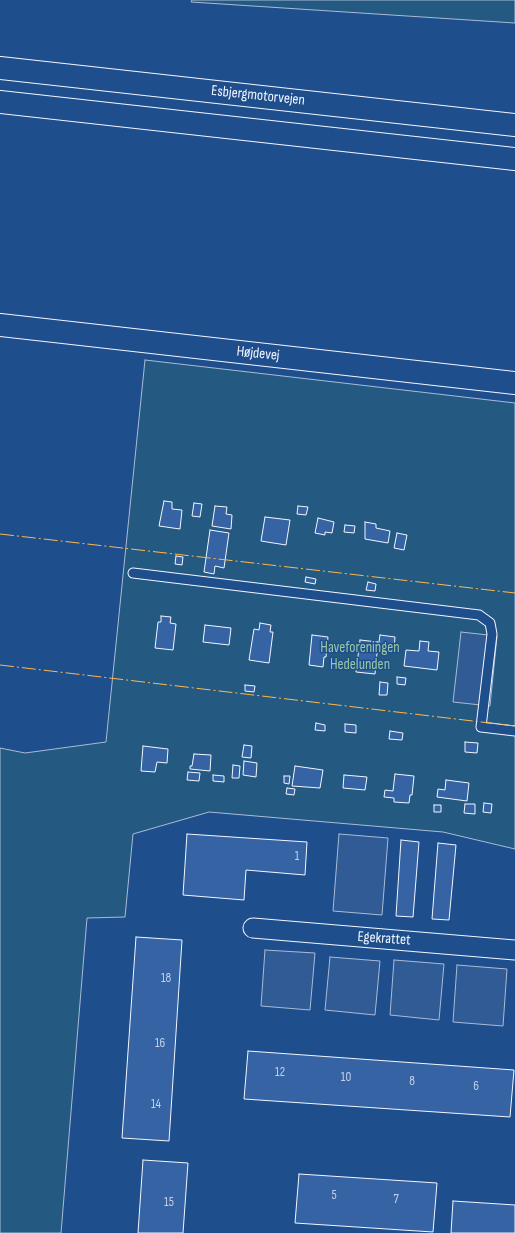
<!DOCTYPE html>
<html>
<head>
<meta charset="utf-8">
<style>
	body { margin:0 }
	canvas { display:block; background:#1f4e8c }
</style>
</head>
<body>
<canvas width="515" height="1233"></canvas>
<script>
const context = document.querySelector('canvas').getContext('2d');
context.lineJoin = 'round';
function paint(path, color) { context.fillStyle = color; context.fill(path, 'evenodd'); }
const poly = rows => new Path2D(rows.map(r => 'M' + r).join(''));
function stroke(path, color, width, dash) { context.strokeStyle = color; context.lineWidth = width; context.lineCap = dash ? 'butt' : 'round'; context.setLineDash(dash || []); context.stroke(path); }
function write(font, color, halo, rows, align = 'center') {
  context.font = font + ' "Sofia Sans Condensed",sans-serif'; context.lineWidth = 3; context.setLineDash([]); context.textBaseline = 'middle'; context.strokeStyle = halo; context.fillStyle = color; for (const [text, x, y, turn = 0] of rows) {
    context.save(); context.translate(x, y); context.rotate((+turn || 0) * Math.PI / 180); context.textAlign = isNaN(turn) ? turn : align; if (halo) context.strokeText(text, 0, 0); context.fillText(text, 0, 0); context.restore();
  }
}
const green = poly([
	[192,0,515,0,515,23,191,2,192,0],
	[145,360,515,403,515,849,443,832,209,812,133,834,125,917,87,918,61,1233,0,1233,0,748,25,753,106,742,145,360]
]);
const parking = poly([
	[461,632,497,636,490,706,453,702,461,632],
	[339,834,388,838,382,915,333,911,339,834],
	[265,950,315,953,310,1010,261,1006,265,950],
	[330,957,380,961,375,1015,325,1010,330,957],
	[394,960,444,964,439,1020,390,1015,394,960],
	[457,965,507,969,503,1026,453,1022,457,965]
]);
const building = poly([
	[164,501,172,502,172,509,182,510,180,529,159,526,164,501],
	[194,503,202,504,200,517,192,516,194,503],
	[215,506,227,507,226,514,232,515,231,529,212,526,215,506],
	[298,506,308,507,306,515,297,514,298,506],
	[265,517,290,520,286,545,261,541,265,517],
	[318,518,334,522,332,533,325,532,325,535,315,533,318,518],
	[365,522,376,524,376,528,390,531,388,543,365,539,365,522],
	[345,525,355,526,354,533,344,532,345,525],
	[210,530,229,533,224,568,215,566,214,574,204,572,210,530],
	[397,533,407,535,404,550,394,548,397,533],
	[176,556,183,557,182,565,175,564,176,556],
	[306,577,316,579,315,584,305,582,306,577],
	[368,582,376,584,375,591,366,590,368,582],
	[161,616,171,617,170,623,176,624,173,650,155,648,158,622,161,622,161,616],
	[260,623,271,625,270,632,273,632,269,663,249,660,254,629,259,630,260,623],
	[205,625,231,628,229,645,203,642,205,625],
	[312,635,328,637,326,657,324,657,323,667,309,665,312,635],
	[380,635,395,637,394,650,378,649,380,635],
	[360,640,378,642,375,674,356,672,360,640],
	[420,641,429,642,428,651,439,652,437,670,404,666,406,650,419,651,420,641],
	[397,677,406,678,405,685,397,684,397,677],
	[380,682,388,683,387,695,379,695,380,682],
	[245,685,255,686,254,692,245,691,245,685],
	[316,723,325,725,325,731,315,730,316,723],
	[345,724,356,725,356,733,345,732,345,724],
	[390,731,403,733,402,740,389,739,390,731],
	[465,742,478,743,477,753,465,752,465,742],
	[244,745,252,746,251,758,242,757,244,745],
	[143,746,168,749,167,763,157,762,155,772,141,771,143,746],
	[194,754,211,755,210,771,190,769,190,766,192,766,194,754],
	[244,761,257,763,256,777,243,775,244,761],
	[233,765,240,766,239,778,232,778,233,765],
	[295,766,323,770,320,788,292,786,295,766],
	[188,772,200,773,199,781,187,780,188,772],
	[395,774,414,776,412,795,410,795,409,803,394,802,394,798,384,797,385,790,393,791,395,774],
	[213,775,224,776,224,782,213,781,213,775],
	[344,775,367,777,365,790,343,788,344,775],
	[284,776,290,776,289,784,284,783,284,776],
	[446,780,469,783,467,801,437,797,438,789,445,790,446,780],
	[287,788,295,789,294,795,286,794,287,788],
	[484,803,492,804,491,813,483,812,484,803],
	[465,804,475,804,475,814,464,813,465,804],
	[434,805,441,805,441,812,434,812,434,805],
	[187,834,307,842,305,875,246,870,244,900,183,895,187,834],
	[401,840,419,842,413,917,396,916,401,840],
	[438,843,456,845,449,920,432,919,438,843],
	[136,937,182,940,169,1141,122,1138,136,937],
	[248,1051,514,1070,510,1117,244,1099,248,1051],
	[143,1160,188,1163,183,1233,138,1233,143,1160],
	[299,1174,437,1183,433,1232,295,1223,299,1174],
	[453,1201,515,1205,515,1233,451,1233,453,1201]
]);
const service = poly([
	[133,573,479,615,490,623,492,634,481,727,515,731]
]);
const minor = poly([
	[253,928,515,950]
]);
const tertiary = poly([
	[0,325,515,383]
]);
const motorway = poly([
	[0,68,515,125],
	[0,102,515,159]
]);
const power = poly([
	[0,534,515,593],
	[0,665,515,726]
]);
const numberNames = [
	["1",297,857],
	["18",166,979],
	["16",160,1044],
	["12",280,1073],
	["10",346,1078],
	["8",412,1082],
	["6",476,1087],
	["14",156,1105],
	["5",334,1196],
	["7",396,1200],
	["15",169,1203]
];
const streetNames = [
	["Esbjergmotorvejen",258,96,6],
	["Højdevej",258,354,6],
	["Egekrattet",384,939,4]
];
const parkNames = [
	["Haveforeningen",360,648],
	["Hedelunden",360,665]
];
paint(green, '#245a82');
stroke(green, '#a8bbd7', 1);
paint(parking, '#305b95');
stroke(parking, '#a8bbd7', 1);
paint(building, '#3563a3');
stroke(building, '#f2f6ff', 1);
stroke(service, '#f2f6ff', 11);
stroke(minor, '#f2f6ff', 21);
stroke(tertiary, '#f2f6ff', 24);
stroke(motorway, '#f2f6ff', 24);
stroke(service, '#1f4e8c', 9);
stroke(minor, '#1f4e8c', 19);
stroke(tertiary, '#1f4e8c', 22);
stroke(motorway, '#1f4e8c', 22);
stroke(power, '#ffb74d', 1, [14, 3, 2, 3]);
write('13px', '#c3d1e8', null, numberNames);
write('15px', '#f2f6ff', '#1f4e8c', streetNames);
write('15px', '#97c8a6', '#1f4e8c', parkNames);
</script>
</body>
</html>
